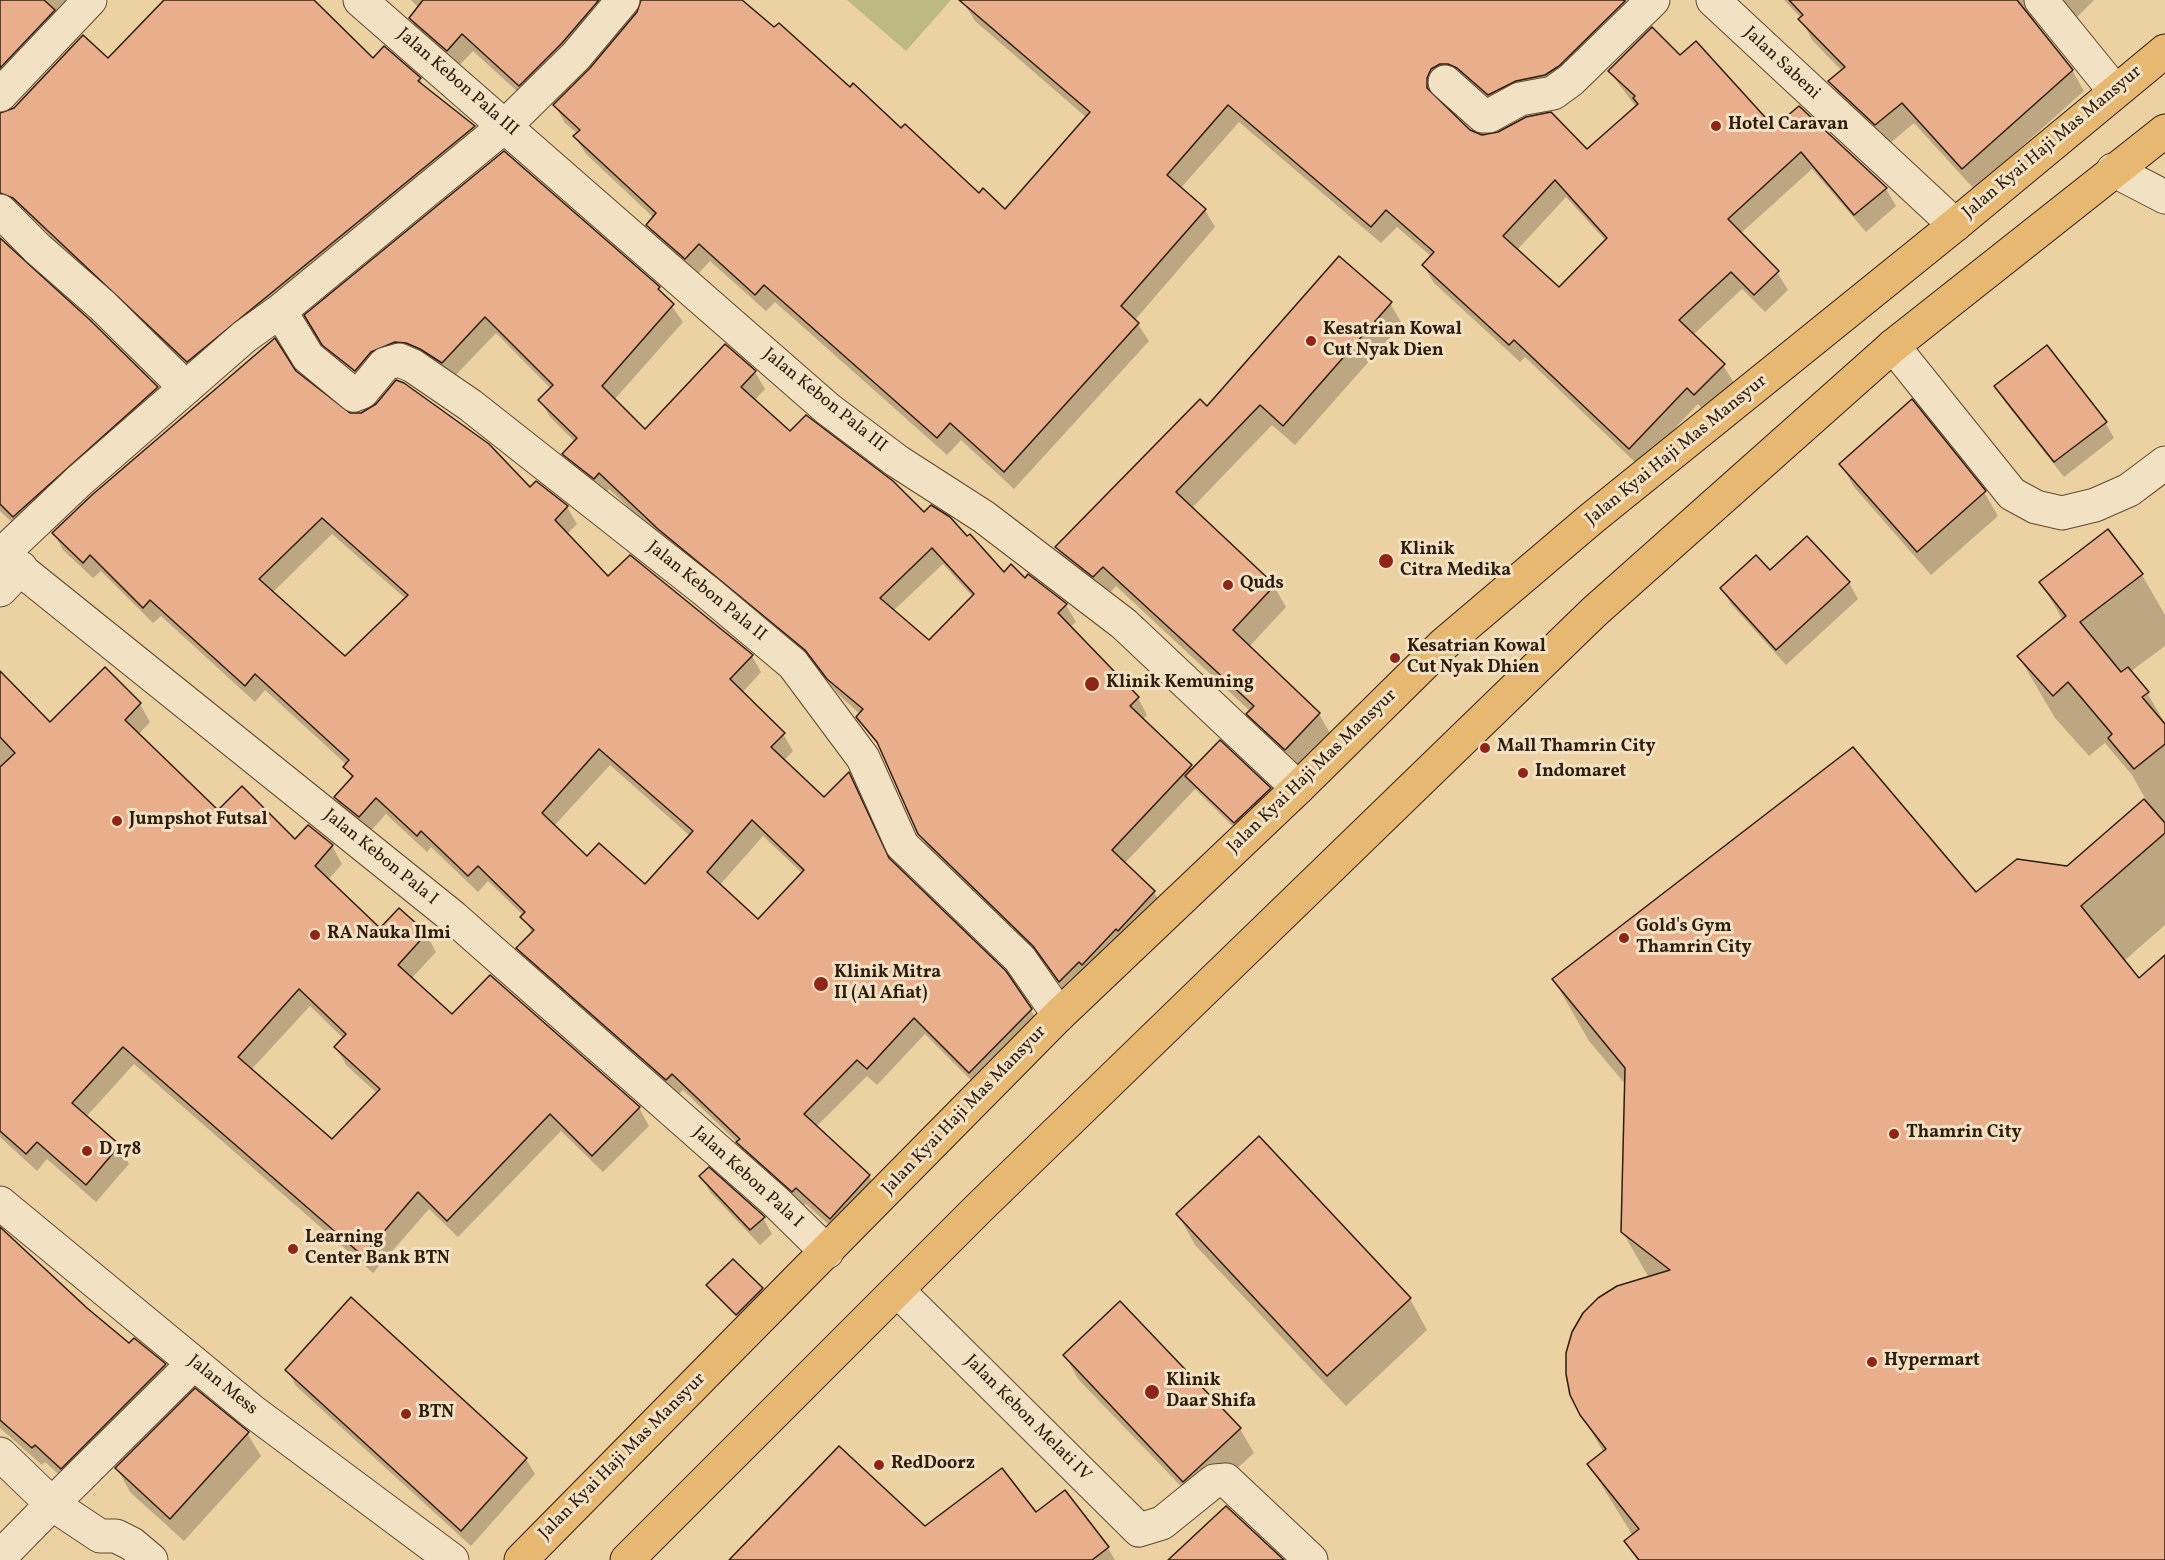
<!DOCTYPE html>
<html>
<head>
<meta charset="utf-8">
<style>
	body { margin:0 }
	canvas { display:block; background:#ecd1a2 }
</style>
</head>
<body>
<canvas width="2165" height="1560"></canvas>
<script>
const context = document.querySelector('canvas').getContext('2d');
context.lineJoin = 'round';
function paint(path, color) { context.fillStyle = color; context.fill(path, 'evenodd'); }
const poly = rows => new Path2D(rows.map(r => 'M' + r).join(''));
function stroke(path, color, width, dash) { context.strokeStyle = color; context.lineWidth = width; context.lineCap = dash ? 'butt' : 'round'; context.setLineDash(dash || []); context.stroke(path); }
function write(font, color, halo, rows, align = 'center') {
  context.font = font + ' Vollkorn,serif'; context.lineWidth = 6; context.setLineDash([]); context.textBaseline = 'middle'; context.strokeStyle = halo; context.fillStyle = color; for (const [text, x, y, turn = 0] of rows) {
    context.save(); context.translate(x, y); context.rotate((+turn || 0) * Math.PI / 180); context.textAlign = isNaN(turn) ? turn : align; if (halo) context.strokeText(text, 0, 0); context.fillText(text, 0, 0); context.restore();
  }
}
const green = poly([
	[847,0,951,0,906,51]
]);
const shadow = poly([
	[0,0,96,0,0,96],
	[166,0,312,0,373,61,384,48,420,79,425,89,474,127,484,144,198,379,0,213,0,115,6,114,108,60],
	[411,0,573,0,587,13,597,31,530,103,473,51,457,68,421,36,411,18,420,9],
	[643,0,740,0,979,195,1005,212,1087,118,975,21,964,3,967,0,1655,0,1499,112,1441,87,1436,97,1470,131,1587,151,1636,107,1609,71,1680,57,1774,129,1886,189,1896,206,1866,232,1812,169,1740,234,1777,272,1788,290,1765,312,1742,289,1693,335,1723,365,1734,383,1705,412,1698,404,1639,466,1525,357,1520,362,1434,283,1424,266,1432,257,1397,227,1381,243,1239,122,1180,189,1205,210,1215,227,1135,320,1149,341,1014,489,961,440,947,455,775,302,766,311,710,261,696,276,658,243,648,225,654,218,586,154,575,137,578,134,565,123,555,105,591,69,639,13],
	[1566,197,1606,241,1559,289,1517,250],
	[1784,0,2094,0,2076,18,2035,14,2034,23,2072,70,2084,91,1974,189,1914,123,1888,145,1842,102,1830,81,1842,71,1812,40,1801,18],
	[0,239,157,388,167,406,24,534,0,511],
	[659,288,683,322,614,400,645,431,725,346,755,372,765,389,754,401,790,433,924,514,1004,574,1025,580,1028,576,1066,605,1076,622,1070,627,1138,698,1147,715,1142,720,1193,770,1270,789,1279,805,1244,837,1195,789,1124,864,1154,892,1164,909,1069,998,1044,962,929,851,884,753,857,717,860,714,839,695,817,667,669,546,609,489,604,495,573,470,564,454,575,442,550,417,540,400,551,389,496,333,452,379,431,365,365,387,334,361,306,315],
	[943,564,973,597,929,642,893,611],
	[1199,787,1241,827,1239,829,1197,789],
	[1390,303,1402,324,1295,445,1272,425,1191,509,1274,586,1286,607,1249,647,1319,714,1331,735,1297,769,1260,734,1248,714,1251,712,1116,586,1106,597,1068,568,1057,548,1207,408],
	[295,372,350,415,567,507,577,524,567,534,608,578,752,656,761,672,742,693,783,734,793,751,784,760,824,799,848,774,891,863,1031,1010,1041,1027,979,1088,925,1034,877,1085,867,1076,816,1127,869,1176,879,1193,840,1235,806,1204,802,1207,748,1159,739,1144,683,1090,677,1096,528,965,518,948,532,934,524,916,488,881,478,892,431,847,427,852,386,814,369,833,345,814,335,797,352,779,345,767,347,765,265,690,255,702,161,616,153,623,101,571,93,578,63,550,54,533],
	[332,534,406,599,345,658,272,593],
	[610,765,690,836,645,886,588,858,554,826],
	[763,836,803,874,758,921,719,886],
	[1996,386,2105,422,2114,438,2064,477,2005,402],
	[1841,464,1984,492,1998,516,1931,575,1854,487],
	[2108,531,2142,575,2165,615,2165,646,2130,672,2147,693,2165,723,2165,925,2124,961,2139,980,2165,957,2165,1560,1637,1560,1626,1542,1633,1536,1589,1465,1604,1453,1581,1414,1649,1278,1622,1231,1626,1085,1589,1041,1554,980,1976,894,2067,868,2146,800,2132,775,2105,743,2089,756,2055,718,2019,657,2063,620,2041,583],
	[1770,573,1849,583,1858,599,1786,665,1731,604,1722,588],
	[105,669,140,704,150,722,138,735,218,812,295,842,332,846,342,864,328,880,380,930,426,934,436,952,411,979,452,1016,639,1108,649,1126,603,1172,561,1131,458,1237,429,1209,373,1273,134,1064,86,1117,119,1146,129,1164,96,1202,47,1159,37,1171,0,1137,0,676,50,724],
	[310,1006,344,1039,336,1047,346,1065,378,1094,332,1141,251,1070],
	[701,1176,763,1218,772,1234,760,1245,710,1192],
	[1178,1214,1410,1299,1427,1330,1346,1406,1195,1245],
	[0,1229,30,1254,86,1309,130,1345,134,1340,165,1365,175,1383,72,1486,45,1462,42,1465,0,1428],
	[708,1286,761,1289,766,1296,741,1321],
	[1120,1303,1240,1429,1254,1453,1198,1504,1078,1379,1065,1355],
	[287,1370,526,1459,535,1474,471,1546,296,1386],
	[247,1433,261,1456,184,1541,130,1492,117,1468],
	[1036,1515,1108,1548,1115,1560,741,1560,925,1528]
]);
const building = poly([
	[0,0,44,0,55,10,0,68,0,0],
	[164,0,314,0,373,58,384,46,421,78,418,81,475,126,187,362,13,198,0,193,0,113,14,108,83,35,108,58,164,0],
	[423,0,599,0,562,43,519,86,462,34,447,51,409,18,423,0],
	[641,0,742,0,774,27,779,23,850,87,853,83,901,128,905,124,979,193,983,188,1005,209,1090,112,959,0,1623,0,1625,1,1559,66,1545,75,1516,81,1488,95,1457,68,1448,64,1440,64,1431,69,1427,78,1427,88,1470,130,1482,135,1498,132,1526,117,1551,112,1587,149,1638,104,1633,98,1635,96,1608,71,1652,27,1680,55,1696,41,1774,127,1799,106,1887,188,1854,215,1801,152,1728,219,1779,271,1754,295,1731,272,1679,320,1725,364,1694,395,1687,388,1629,449,1514,340,1509,345,1422,265,1434,252,1386,210,1371,227,1228,105,1167,175,1206,209,1121,306,1139,323,1004,472,950,423,937,438,764,285,755,295,699,244,685,259,646,225,656,213,573,136,580,130,553,105,590,68,637,12,641,0],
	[1555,180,1607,238,1559,287,1503,236,1555,180],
	[1789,0,2017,0,2073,70,1962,169,1902,103,1875,125,1828,81,1845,67,1798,19,1803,15,1789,0],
	[504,151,660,287,658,289,674,304,602,386,645,429,725,344,756,371,741,387,790,431,806,415,893,481,924,512,931,505,950,517,967,536,970,534,1004,572,1011,564,1025,578,1028,574,1067,604,1058,613,1139,697,1130,706,1192,765,1112,850,1155,891,1118,931,1116,929,1082,965,1079,962,1059,982,1033,946,918,834,877,742,856,717,863,709,827,679,805,650,658,529,599,473,594,479,562,454,577,438,538,400,553,385,485,317,442,363,420,349,406,343,395,342,371,352,355,371,322,345,304,315,504,151],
	[932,548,974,594,929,640,880,598,932,548],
	[0,238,90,320,158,387,13,517,0,504,0,238],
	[1339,256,1392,302,1283,426,1260,405,1176,492,1275,585,1233,630,1320,713,1285,750,1246,714,1254,706,1103,567,1093,577,1055,547,1200,399,1207,406,1339,256],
	[275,338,296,371,350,413,361,413,376,404,396,380,404,383,489,444,530,487,536,481,568,506,555,520,608,576,630,555,753,655,730,679,785,733,771,747,824,797,849,772,889,858,1006,971,1032,1009,969,1073,914,1018,867,1069,857,1060,804,1114,870,1175,830,1219,796,1188,792,1192,736,1142,740,1139,672,1074,666,1080,516,948,534,930,520,917,525,912,478,866,468,876,421,831,417,836,376,798,359,817,334,797,353,776,343,767,349,760,255,674,245,686,150,600,143,608,90,555,83,563,52,533,92,495,275,338],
	[322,518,408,595,345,656,259,579,322,518],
	[599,749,693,831,645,884,599,843,587,856,542,813,599,749],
	[752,820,804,870,758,919,707,872,752,820],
	[2047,345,2107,422,2054,462,1994,386,2047,345],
	[1912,399,1986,491,1917,552,1839,464,1912,399],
	[2108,529,2143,574,2080,622,2121,672,2128,667,2149,692,2142,697,2165,724,2165,744,2134,769,2108,738,2112,734,2068,682,2053,696,2017,656,2066,616,2039,582,2108,529],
	[1807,536,1850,582,1776,650,1720,588,1756,555,1770,570,1807,536],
	[105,667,141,703,125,720,218,810,242,786,295,839,308,825,333,845,315,866,380,928,399,908,427,933,398,965,452,1014,490,975,640,1107,592,1156,550,1114,447,1221,418,1192,363,1256,123,1047,72,1103,120,1145,86,1185,37,1142,26,1154,0,1131,0,767,15,753,0,737,0,671,50,722,105,667],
	[299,989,346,1034,334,1047,380,1089,332,1139,238,1057,299,989],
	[1220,740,1271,788,1234,823,1185,776,1220,740],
	[1853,747,1976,892,2017,859,2067,866,2144,799,2165,823,2165,833,2081,906,2139,978,2165,955,2165,1560,1639,1560,1624,1541,1639,1529,1587,1464,1606,1449,1580,1415,1570,1395,1566,1374,1566,1353,1572,1332,1583,1313,1598,1298,1617,1286,1670,1270,1621,1232,1625,1068,1552,979,1853,747],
	[1259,1136,1411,1298,1327,1376,1176,1214,1259,1136],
	[709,1167,765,1217,750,1230,699,1176,709,1167],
	[0,1227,87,1308,129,1343,134,1338,166,1364,61,1469,35,1445,32,1448,0,1420,0,1227],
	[733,1259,763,1288,736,1315,706,1285,733,1259],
	[351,1297,527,1458,461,1531,285,1370,351,1297],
	[1120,1301,1241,1428,1183,1482,1063,1355,1120,1301],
	[195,1388,249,1432,170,1519,115,1468,195,1388],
	[839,1446,925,1526,1002,1468,1036,1512,1065,1490,1109,1547,1092,1560,729,1560,839,1446],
	[1226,1506,1284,1560,1168,1560,1213,1518,1226,1506]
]);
const minor = poly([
	[360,0,828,409,897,461,984,517,1124,624,1298,788],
	[1713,0,1955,225],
	[2041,0,2114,90],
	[1445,82,1483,116,1489,116,1520,99,1553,93,1571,80,1653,0],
	[0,95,90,0],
	[2113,170,2165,197],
	[0,211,38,249,103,306,186,388],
	[280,311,308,357,354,395,362,392,385,364,399,360,413,366,470,405,583,494,706,591,793,664,863,758,902,845,1020,959,1059,1015],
	[1893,346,2012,494,2036,507,2062,513,2095,505,2129,490,2165,463],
	[0,553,453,917,775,1201,827,1252],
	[2,554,79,481,244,337,280,311,506,125,576,56,623,0],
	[0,590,21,568],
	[0,1203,252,1411,452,1560],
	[898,1291,1139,1530,1162,1523,1214,1481,1226,1480,1311,1560],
	[0,1454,52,1504,194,1363],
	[0,1557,52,1504,100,1536,116,1536,132,1544,151,1560]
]);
const major = poly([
	[521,1560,1059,1015,1298,788,1444,644,1591,519,1955,225,2165,51],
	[627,1560,979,1208,1594,612,1893,346,2165,131]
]);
const markers = [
	[1716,126,6,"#8f2418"],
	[1311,341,6,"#8f2418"],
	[1386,561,8,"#8f2418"],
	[1228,585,6,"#8f2418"],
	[1395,658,6,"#8f2418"],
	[1092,684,8,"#8f2418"],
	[1485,748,6,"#8f2418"],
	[1523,773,6,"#8f2418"],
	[117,821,6,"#8f2418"],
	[315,935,6,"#8f2418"],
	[1624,938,6,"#8f2418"],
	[821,984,8,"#8f2418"],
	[1894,1134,6,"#8f2418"],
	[87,1151,6,"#8f2418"],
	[293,1249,6,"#8f2418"],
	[1872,1362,6,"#8f2418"],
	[1152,1392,8,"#8f2418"],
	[406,1414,6,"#8f2418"],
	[879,1465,6,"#8f2418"]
];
const streetNames = [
	["Jalan Sabeni",1781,64,43],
	["Jalan Kebon Pala III",457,83,41],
	["Jalan Kyai Haji Mas Mansyur",2053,143,-40],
	["Jalan Kebon Pala III",824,401,39],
	["Jalan Kyai Haji Mas Mansyur",1677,451,-39],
	["Jalan Kebon Pala II",706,592,39],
	["Jalan Kyai Haji Mas Mansyur",1313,772,-44],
	["Jalan Kebon Pala I",380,858,39],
	["Jalan Kyai Haji Mas Mansyur",965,1111,-46],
	["Jalan Kebon Pala I",747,1178,42],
	["Jalan Mess",222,1386,39],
	["Jalan Kebon Melati IV",1027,1419,45],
	["Jalan Kyai Haji Mas Mansyur",623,1457,-45]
];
const poiNames = [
	["Hotel Caravan",1728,126],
	["Kesatrian Kowal",1323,331],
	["Cut Nyak Dien",1323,352],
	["Klinik",1400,551],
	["Citra Medika",1400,572],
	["Quds",1240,585],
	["Kesatrian Kowal",1407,648],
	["Cut Nyak Dhien",1407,669],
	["Klinik Kemuning",1106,684],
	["Mall Thamrin City",1497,748],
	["Indomaret",1535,773],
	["Jumpshot Futsal",129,821],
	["Gold's Gym",1636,928],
	["Thamrin City",1636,949],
	["RA Nauka Ilmi",327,935],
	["Klinik Mitra",834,974],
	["II (Al Afiat)",834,995],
	["Thamrin City",1906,1134],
	["D 178",99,1151],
	["Learning",305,1239],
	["Center Bank BTN",305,1260],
	["Hypermart",1884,1362],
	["Klinik",1166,1382],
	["Daar Shifa",1166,1403],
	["BTN",418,1414],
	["RedDoorz",891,1465]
];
paint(green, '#bcba82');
paint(shadow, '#0003');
paint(building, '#e9af8d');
stroke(building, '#301c0d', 1.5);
stroke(minor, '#5f4932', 35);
stroke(major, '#301c0d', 35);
stroke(minor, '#f3e1c3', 33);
stroke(major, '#e6b871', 33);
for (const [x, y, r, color] of markers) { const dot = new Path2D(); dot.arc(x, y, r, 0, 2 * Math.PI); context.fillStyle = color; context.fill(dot); stroke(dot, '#f3e1c3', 2); }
write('18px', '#301c0d', '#f3e1c3', streetNames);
write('bold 18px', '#301c0d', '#f3e1c3', poiNames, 'left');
</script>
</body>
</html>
